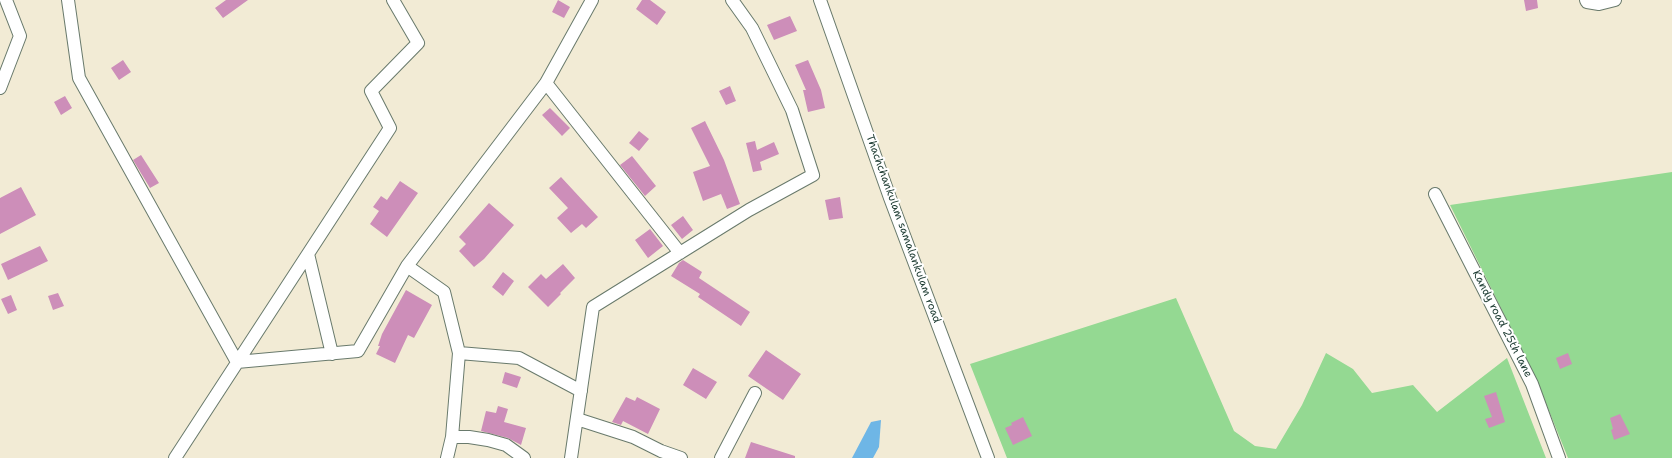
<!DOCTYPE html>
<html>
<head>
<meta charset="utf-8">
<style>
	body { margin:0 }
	canvas { display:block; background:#f2ebd5 }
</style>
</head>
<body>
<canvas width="1672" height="458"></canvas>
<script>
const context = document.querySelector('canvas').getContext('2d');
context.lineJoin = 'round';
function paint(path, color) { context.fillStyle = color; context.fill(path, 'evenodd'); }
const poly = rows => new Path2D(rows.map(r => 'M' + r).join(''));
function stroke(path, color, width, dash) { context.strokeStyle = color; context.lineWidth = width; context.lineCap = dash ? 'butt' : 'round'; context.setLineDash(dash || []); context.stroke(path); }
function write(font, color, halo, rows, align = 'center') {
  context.font = font + ' "Shantell Sans",sans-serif'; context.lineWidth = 4; context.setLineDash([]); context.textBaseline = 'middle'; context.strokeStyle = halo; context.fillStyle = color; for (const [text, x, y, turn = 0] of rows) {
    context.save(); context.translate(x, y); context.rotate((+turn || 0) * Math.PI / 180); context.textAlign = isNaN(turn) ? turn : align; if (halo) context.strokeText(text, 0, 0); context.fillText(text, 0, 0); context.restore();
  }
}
const green = poly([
	[1672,172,1672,458,1568,458,1537,381,1450,205],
	[1176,298,1234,431,1255,446,1276,449,1302,405,1326,353,1353,369,1372,393,1413,385,1437,412,1507,358,1546,458,1007,458,970,364]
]);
const water = poly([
	[881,420,879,447,873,458,852,458,871,422]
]);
const building = poly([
	[226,0,248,0,223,18,215,8],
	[558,0,570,7,564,18,552,12],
	[642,0,650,0,666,12,657,25,636,9],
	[1524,0,1537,0,1538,8,1526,11],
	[790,16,797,31,774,40,767,25],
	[123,60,131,72,119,80,111,68],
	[808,60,821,90,825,108,808,112,803,90,806,90,795,65],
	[730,86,736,101,726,105,719,91],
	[65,96,72,108,61,115,54,102],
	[550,108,570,128,562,136,542,115],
	[705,121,724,160,740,204,727,209,721,194,703,201,693,172,710,166,691,128],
	[639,131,649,139,639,151,629,143],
	[755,141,757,150,774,142,779,154,760,162,762,170,753,172,746,143],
	[141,155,159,183,150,188,133,160],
	[632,156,656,186,645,196,620,165],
	[561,177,598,217,586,228,582,224,571,233,557,218,568,208,549,188],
	[400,181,418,193,387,237,370,224,379,211,373,207,381,196,387,200],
	[21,187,36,215,0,234,0,198],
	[840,197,843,218,829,220,825,200],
	[489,203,514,225,484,259,474,267,459,251,466,244,459,237],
	[683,216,693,230,682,239,671,225],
	[650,229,663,246,648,258,635,240],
	[40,246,48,261,8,280,1,264],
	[683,260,702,272,699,278,750,312,741,326,698,297,700,294,671,276,679,263],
	[563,264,575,278,560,293,561,294,548,307,528,287,541,274,546,279],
	[503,272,514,281,503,296,492,287],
	[406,290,432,305,414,338,408,335,395,363,376,354,380,346,378,346,382,334],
	[58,293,64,306,53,310,48,296],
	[11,295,17,310,8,314,1,299],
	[766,350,801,374,783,400,748,376],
	[1568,353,1572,364,1560,369,1556,358],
	[693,368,717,382,706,399,683,385],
	[505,372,521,377,517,388,502,383],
	[1496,392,1505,422,1489,428,1485,419,1492,417,1484,396],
	[626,397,635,401,637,397,660,409,648,434,623,421,621,425,612,422],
	[498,406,508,409,504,422,526,428,521,445,508,438,481,431,486,411,496,413],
	[1620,414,1630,434,1614,440,1611,430,1613,429,1610,418],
	[1023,417,1032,436,1013,445,1005,428,1012,425,1011,423],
	[751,442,795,456,795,458,745,458]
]);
const street = poly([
	[68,0,79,78,237,362,358,351,407,266,546,83,592,0],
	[820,0,890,198,988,458],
	[1586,0,1587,2,1599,4,1615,0],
	[546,83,680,253],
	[0,88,20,36,6,0],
	[1435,194,1532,384,1559,458],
	[308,254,332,354],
	[407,266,444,292,459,353,452,437,447,458],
	[459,353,519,358,581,391],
	[577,419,633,437,661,451,681,458],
	[452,437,469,437,488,440,506,445,524,458],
	[175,458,390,128,371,91,418,43,393,0],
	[571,458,593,307,749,210,813,175,792,110,752,28,732,0],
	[721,458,755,393]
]);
const streetNames = [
	["Thachchankulam samalankulam road",903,229,70],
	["Kandy road 25th lane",1502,324,63]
];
paint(green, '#94d992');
paint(water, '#6eb6e6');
paint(building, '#cd8eb9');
stroke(street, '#697a6c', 14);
stroke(street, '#fff', 12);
write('11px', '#1f3d34', '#fff', streetNames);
</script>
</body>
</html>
